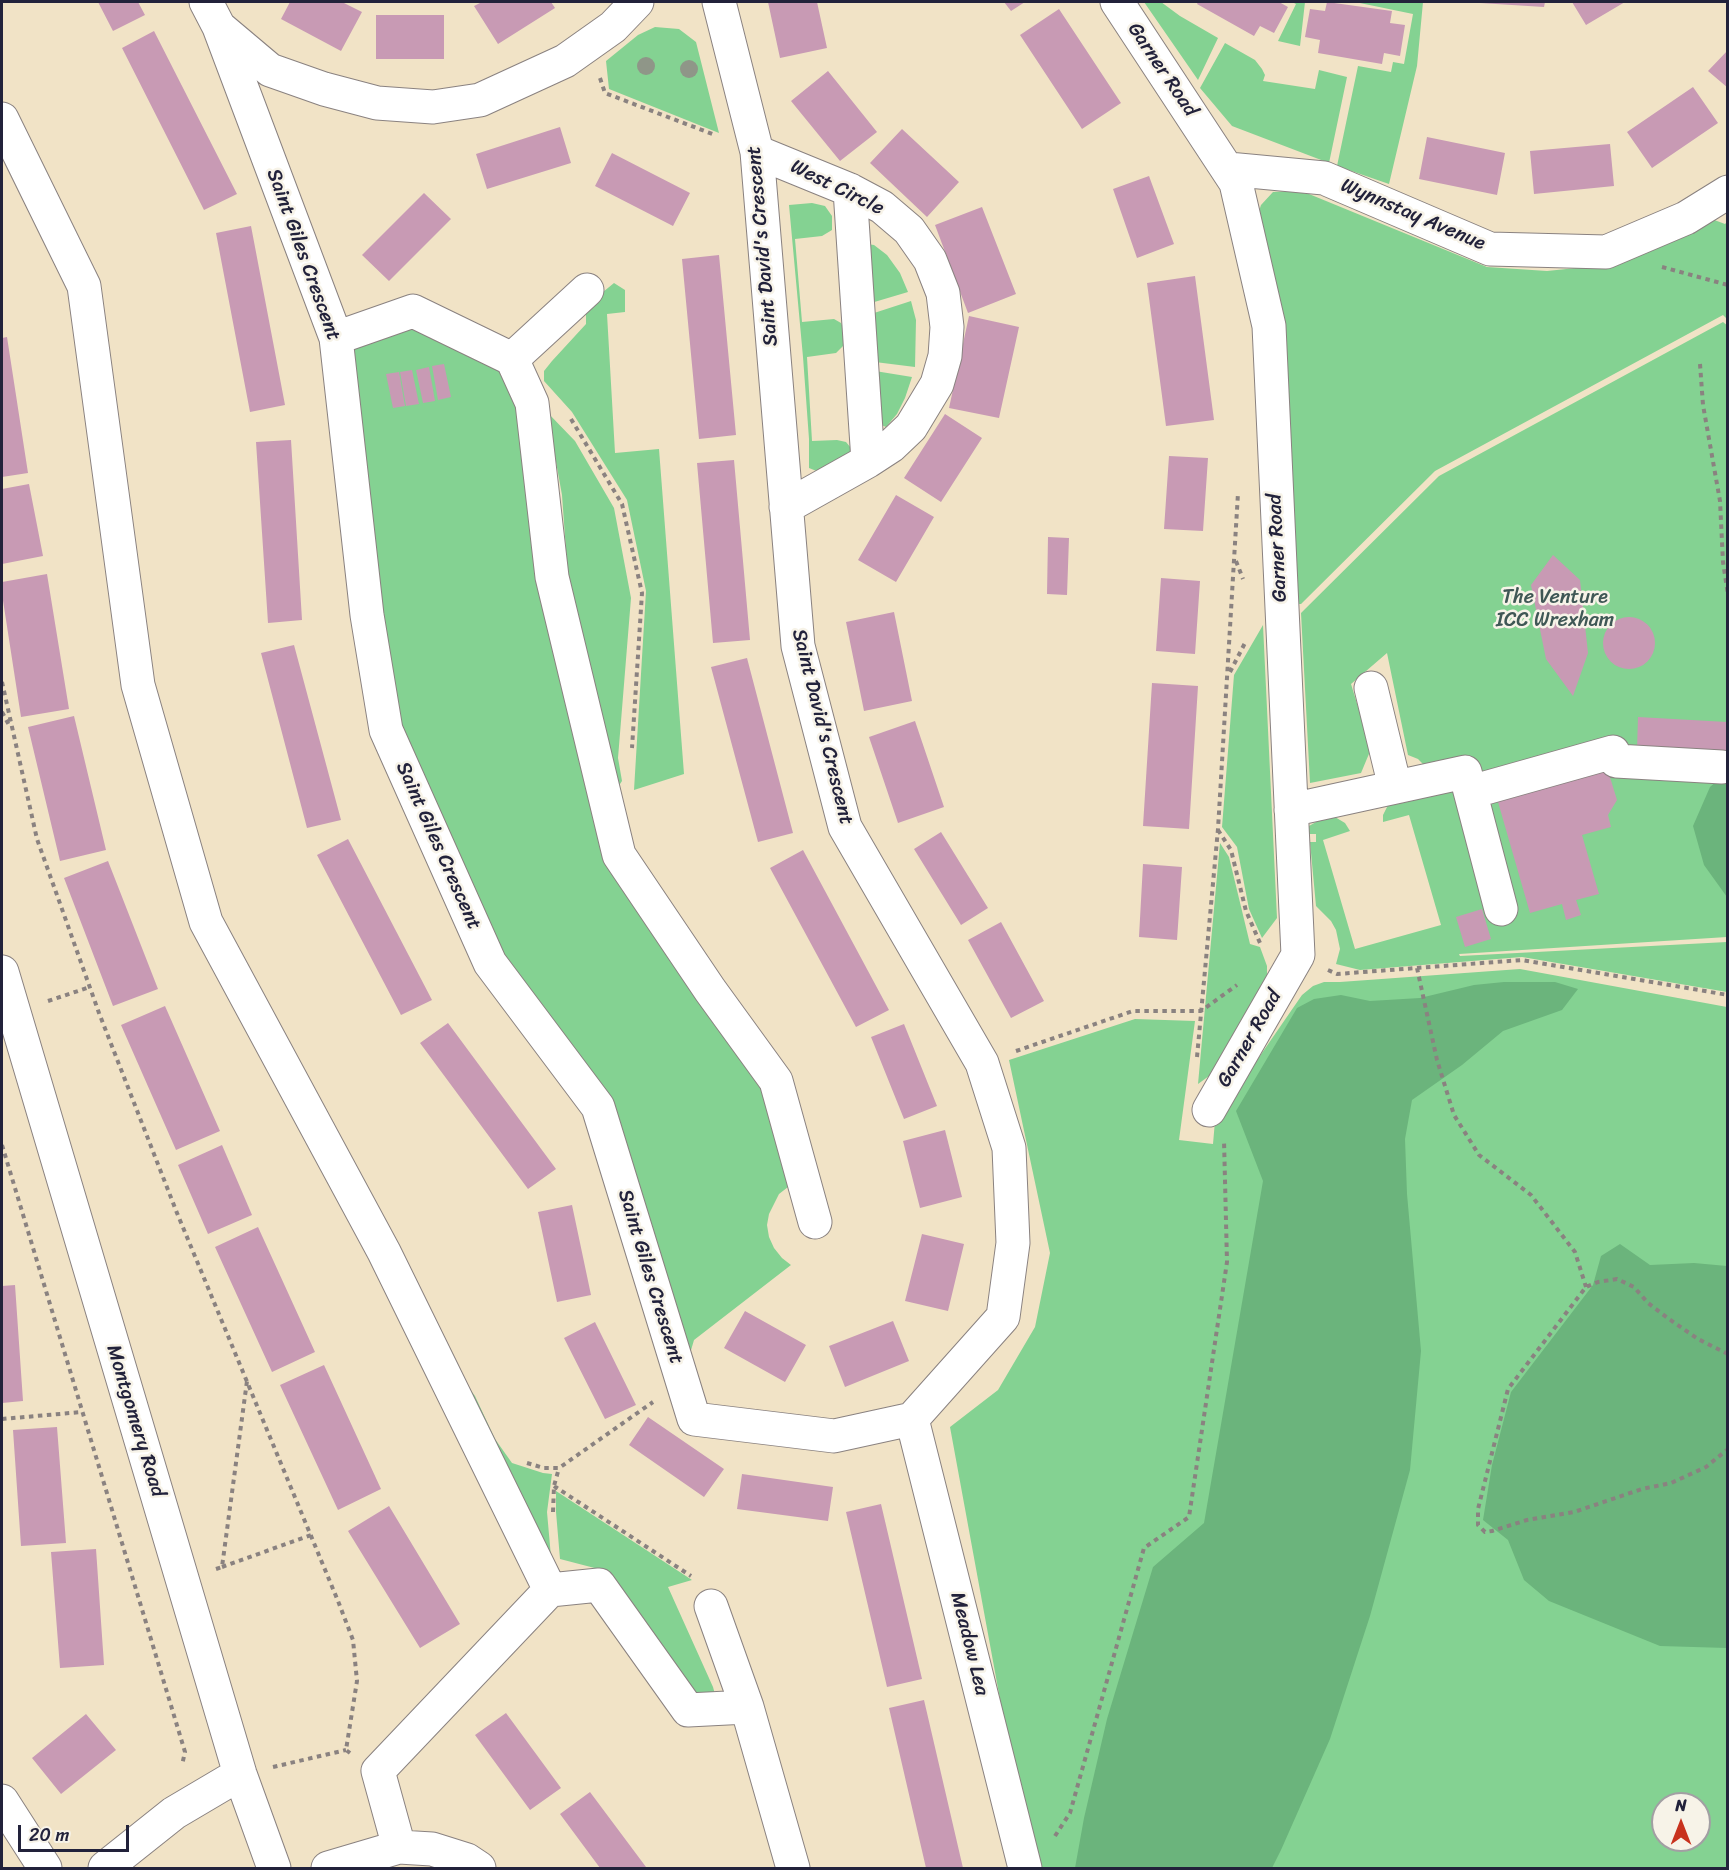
<!DOCTYPE html>
<html>
<head>
<meta charset="utf-8">
<style>
	body { margin:0 }
	#map { position:relative; width:1729px; height:1870px; overflow:hidden; background:#f1e3c6; font-family:Sriracha,sans-serif }
	canvas { display:block }
	.frame { position:absolute; inset:0; border:3px solid #22223b; pointer-events:none }
	.north { position:absolute; left:1651px; top:1792px; width:60px; height:60px; box-sizing:border-box; background:#f7f3e8; border:2px solid #a29fa3; border-radius:50%; rotate:0deg; font-size:16px; font-weight:700; line-height:24px; text-align:center; color:#22223b }
	.north::after { content:''; display:block; margin:auto; width:21px; height:27px; background:#c8321e; clip-path:polygon(50% 0,100% 100%,50% 72%,0 100%) }
	.scale { position:absolute; left:18px; top:1825px; width:111px; height:27px; box-sizing:border-box; border:3px solid #22223b; border-top:0; padding-left:8px; font-size:18px; line-height:21px; white-space:nowrap; color:#22223b; -webkit-text-stroke:4px #f7f3e8; paint-order:stroke }
</style>
</head>
<body>
<div id="map">
<canvas width="1729" height="1870"></canvas>
<div class="frame"></div>
<div class="north">N</div>
<div class="scale">20 m</div>
</div>
<script>
const context = document.querySelector('canvas').getContext('2d');
context.lineJoin = 'round';
function paint(path, color) { context.fillStyle = color; context.fill(path, 'evenodd'); }
const poly = rows => new Path2D(rows.map(r => 'M' + r).join(''));
function stroke(path, color, width, dash) { context.strokeStyle = color; context.lineWidth = width; context.lineCap = dash ? 'butt' : 'round'; context.setLineDash(dash || []); context.stroke(path); }
function write(font, color, halo, rows, align = 'center') {
  context.font = font + ' Sriracha,sans-serif'; context.lineWidth = 5; context.setLineDash([]); context.textBaseline = 'middle'; context.strokeStyle = halo; context.fillStyle = color; for (const [text, x, y, turn = 0] of rows) {
    context.save(); context.translate(x, y); context.rotate((+turn || 0) * Math.PI / 180); context.textAlign = isNaN(turn) ? turn : align; if (halo) context.strokeText(text, 0, 0); context.fillText(text, 0, 0); context.restore();
  }
}
const green = poly([
	[1144,2,1161,2,1180,16,1218,38,1198,80],
	[1292,2,1305,2,1300,46,1278,41,1296,4],
	[1355,2,1423,2,1417,66,1389,184,1337,166,1358,66,1391,72,1393,62,1404,64,1413,14],
	[655,27,679,29,696,42,719,133,609,89,606,61,638,35],
	[1225,43,1255,60,1262,69,1265,75,1263,81,1315,89,1319,70,1347,77,1329,163,1232,126,1200,88],
	[1291,191,1309,194,1487,267,1547,271,1605,265,1709,218,1725,224,1727,222,1727,319,1723,315,1435,471,1301,604,1289,604,1255,223,1261,205,1273,192],
	[812,203,825,206,832,216,832,230,822,236,795,239,802,322,834,319,841,323,845,331,843,346,836,353,807,357,812,441,837,440,846,442,851,448,851,456,819,472,809,468,809,439,803,357,789,205],
	[867,244,874,245,887,255,900,273,908,292,871,303],
	[614,283,625,290,625,312,607,314,615,453,659,449,684,774,634,790,646,591,627,500,572,412,544,381,544,371,552,361,586,324,586,306],
	[911,301,916,320,915,367,875,362,871,314],
	[413,311,512,359,619,855,776,1081,798,1182,788,1187,779,1194,769,1214,767,1225,769,1237,774,1248,782,1258,791,1265,694,1340,682,1381,598,1107,490,963,386,730,336,338],
	[1723,322,1728,326,1727,937,1459,954,1460,956,1727,942,1727,992,1522,957,1360,970,1336,964,1340,949,1336,930,1331,921,1316,906,1310,842,1316,842,1316,834,1309,834,1309,826,1323,818,1335,817,1345,823,1350,831,1323,840,1355,949,1441,925,1409,815,1383,822,1383,815,1388,805,1430,771,1418,759,1408,755,1387,653,1351,684,1371,749,1361,773,1310,783,1301,613,1439,476],
	[875,371,912,377,905,398,897,414,886,427,879,424],
	[547,412,575,441,614,508,631,598,618,758,622,781,616,790,570,606,562,495],
	[1263,625,1277,918,1262,938,1249,909,1237,847,1222,827,1234,675],
	[1220,843,1229,857,1250,944,1260,947,1267,966,1267,982,1209,1076,1198,1084],
	[1520,969,1727,1007,1727,1868,1031,1868,950,1427,998,1390,1035,1327,1050,1253,1009,1060,1135,1019,1195,1021,1179,1140,1213,1144,1215,1121,1302,995,1313,986,1324,982,1340,982],
	[1663,1804,1699,1804,1699,1840,1663,1840],
	[446,1358,475,1396,495,1439,512,1463,543,1473,552,1474,547,1512,551,1557],
	[556,1491,692,1580,668,1587,713,1687,716,1698,713,1705,676,1680,610,1572,560,1559,556,1512]
]);
const forest = poly([
	[1727,772,1727,897,1704,865,1693,826,1710,787],
	[1504,982,1555,982,1578,989,1562,1010,1503,1031,1462,1065,1412,1100,1405,1139,1407,1194,1421,1351,1410,1470,1370,1616,1330,1739,1281,1850,1272,1868,1075,1868,1084,1818,1107,1719,1153,1567,1204,1523,1263,1181,1236,1111,1297,1008,1314,999,1341,995,1370,1001,1420,998,1474,985],
	[1620,1244,1650,1265,1694,1263,1727,1266,1727,1648,1660,1646,1549,1601,1524,1580,1508,1540,1483,1520,1492,1465,1511,1392,1593,1285,1601,1256]
]);
const building = poly([
	[98,2,138,2,145,15,113,31],
	[290,2,342,2,362,12,341,51,281,19],
	[482,2,551,2,555,8,498,44,474,6],
	[768,2,817,2,827,48,780,58],
	[1004,2,1025,2,1011,11],
	[1198,2,1279,2,1288,7,1274,33,1260,26,1254,36,1197,4],
	[1327,2,1392,11,1390,23,1405,25,1400,56,1384,53,1382,64,1318,53,1320,40,1305,37,1310,9,1325,11],
	[1480,2,1545,2,1544,7,1480,3],
	[1572,2,1625,2,1586,25],
	[1059,9,1121,103,1082,129,1020,35],
	[376,15,444,15,444,59,376,59],
	[154,31,237,194,204,210,122,48],
	[1728,50,1728,88,1708,71],
	[828,71,877,132,840,161,791,101],
	[1693,87,1718,123,1652,168,1627,132],
	[560,127,571,163,487,189,476,154],
	[902,129,959,182,927,217,870,163],
	[1427,137,1505,153,1497,195,1419,179],
	[1610,144,1614,186,1534,194,1530,151],
	[612,153,690,193,673,226,595,186],
	[1149,176,1174,244,1137,258,1113,189],
	[424,193,451,219,389,281,362,255],
	[982,207,1016,294,968,313,935,225],
	[251,226,285,405,250,412,216,233],
	[719,255,736,435,699,439,682,259],
	[1195,276,1214,420,1166,426,1147,283],
	[969,316,1019,327,999,418,949,408],
	[7,337,28,473,2,477,2,338],
	[444,364,451,397,438,400,432,366],
	[429,367,435,401,423,403,416,370],
	[412,370,419,404,406,406,400,372],
	[399,372,405,406,393,408,386,374],
	[945,414,982,438,941,502,904,478],
	[291,440,302,620,268,623,256,442],
	[1169,456,1208,458,1203,531,1164,529],
	[734,460,750,640,713,643,697,463],
	[29,484,43,556,2,564,2,489],
	[896,495,934,517,896,582,858,560],
	[1048,537,1069,538,1067,595,1047,594],
	[1553,555,1580,580,1588,653,1573,696,1546,659,1531,585],
	[47,574,69,709,21,717,2,594,2,582],
	[1161,578,1200,581,1195,654,1156,651],
	[894,612,912,701,864,711,846,622],
	'1603 643a26 26 0 1 1 52 0a26 26 0 1 1-52 0Z',
	[294,645,341,820,307,828,261,653],
	[747,658,793,833,758,842,711,667],
	[1152,683,1198,686,1189,829,1143,826],
	[74,716,106,850,60,861,28,727],
	[1638,717,1727,722,1726,755,1637,750],
	[915,721,944,807,898,823,869,737],
	[1595,767,1609,774,1617,800,1608,815,1611,827,1582,835,1599,894,1576,900,1581,915,1566,920,1562,904,1530,913,1496,795],
	[941,832,988,908,961,925,914,849],
	[348,839,432,1000,401,1015,317,855],
	[803,850,889,1010,856,1027,770,868],
	[108,861,158,989,113,1006,64,878],
	[1143,864,1182,867,1177,940,1139,937],
	[1482,909,1491,939,1465,947,1456,917],
	[1001,922,1044,1001,1011,1018,968,940],
	[165,1006,220,1131,176,1150,121,1025],
	[448,1023,556,1169,528,1189,420,1043],
	[904,1024,937,1106,904,1119,871,1037],
	[945,1130,962,1197,920,1208,903,1141],
	[222,1145,252,1215,208,1234,178,1165],
	[572,1205,591,1295,557,1302,538,1212],
	[258,1227,315,1352,272,1372,215,1247],
	[922,1234,964,1244,948,1311,905,1301],
	[15,1285,23,1401,2,1403,2,1286],
	[745,1311,806,1345,785,1382,724,1348],
	[893,1321,909,1361,845,1387,829,1346],
	[595,1322,636,1405,605,1419,564,1338],
	[324,1365,381,1489,338,1510,280,1385],
	[648,1417,724,1469,704,1497,629,1445],
	[57,1427,66,1543,21,1546,13,1430],
	[742,1474,833,1487,828,1521,737,1509],
	[881,1504,922,1679,887,1687,846,1512],
	[389,1506,460,1624,420,1648,348,1531],
	[96,1549,104,1665,60,1668,51,1552],
	[924,1700,963,1868,926,1868,889,1708],
	[506,1713,561,1788,530,1810,475,1735],
	[86,1714,116,1750,61,1794,32,1758],
	[590,1792,646,1867,644,1868,600,1868,560,1814]
]);
const path = poly([
	[600,78,605,93,715,135],
	[1662,267,1728,285],
	[1700,364,1703,405,1720,501,1723,562,1728,595],
	[571,419,622,504,642,593,632,748],
	[1236,561,1243,579],
	[1230,672,1246,641],
	[2,682,37,839,99,1013,177,1213,338,1601,353,1640,357,1681,346,1750,350,1753],
	[2,712,10,727],
	[1218,830,1231,850,1246,911,1260,943],
	[1417,968,1437,1060,1454,1115,1479,1155,1531,1195,1575,1252,1586,1287],
	[1328,970,1337,974,1522,960,1728,995],
	[48,1001,90,987],
	[1016,1051,1133,1011,1201,1011,1237,985],
	[1197,1057,1218,829,1238,493],
	[2,1145,185,1752,182,1765],
	[1728,1354,1698,1339,1669,1319,1648,1303,1634,1287,1617,1279,1598,1282,1586,1287,1508,1389,1478,1509,1478,1525,1485,1532,1492,1531,1527,1520,1574,1512,1642,1489,1671,1483,1706,1467,1728,1449],
	[2,1419,82,1412],
	[527,1463,544,1468,559,1468,653,1402],
	[554,1486,691,1576],
	[553,1512,554,1486,559,1468],
	[222,1567,311,1535],
	[216,1569,222,1567,247,1381],
	[273,1767,346,1750],
	[1055,1836,1070,1813,1144,1548,1189,1517,1227,1262,1224,1140]
]);
const minor = poly([
	[206,2,219,27,270,70,324,89,377,103,433,107,480,100,565,61,613,27,637,2],
	[719,2,757,152,798,646,845,827,982,1063,1009,1148,1013,1243,1003,1317,912,1419],
	[1117,2,1236,183,1269,326,1298,955,1209,1110],
	[219,27,336,338,367,615,386,730,490,963,598,1107,694,1419,834,1436,912,1419],
	[2,119,84,286,138,685,206,922,384,1252,550,1590],
	[757,152,850,190,882,207,909,230,930,260,943,293,947,327,945,356,937,384,911,427,891,446,868,461,786,507],
	[1228,169,1324,178,1490,249,1606,252,1686,218,1728,192],
	[850,190,868,461],
	[336,338,413,311,512,359,532,403,552,577,619,855,710,990,776,1081,815,1222],
	[512,359,587,290],
	[1371,688,1395,787],
	[1471,792,1613,752,1616,761,1722,767],
	[1291,810,1465,772,1501,909],
	[2,972,240,1774,274,1868],
	[912,1419,1025,1868],
	[711,1606,747,1707,793,1868],
	[2,1801,45,1868],
	[399,1847,378,1771,550,1590,599,1585,688,1710,747,1707],
	[105,1868,174,1813,240,1774],
	[328,1868,399,1847,432,1849,467,1860,479,1868]
]);
const trees = [
	[646,66],
	[689,69]
];
const streetNames = [
	["Garner Road",1162,70,56],
	["West Circle",837,188,26],
	["Wynnstay Avenue",1413,215,23],
	["Saint David's Crescent",763,246,-95],
	["Saint Giles Crescent",303,255,70],
	["Garner Road",1278,548,-93],
	["Saint David's Crescent",822,727,76],
	["Saint Giles Crescent",438,846,66],
	["Garner Road",1250,1039,-60],
	["Saint Giles Crescent",650,1277,73],
	["Montgomery Road",135,1421,73],
	["Meadow Lea",969,1644,76]
];
const parkNames = [
	["The Venture",1555,598],
	["ICC Wrexham",1555,621]
];
paint(green, '#84d292');
paint(forest, '#6bb47c');
paint(building, '#c89ab4');
stroke(minor, '#8a8280', 35);
stroke(path, '#8a8280', 4, [4.5, 4.5]);
stroke(minor, '#fff', 33);
context.fillStyle = '#8f9688';
for (const [x, y] of trees) { context.beginPath(); context.arc(x, y, 9, 0, 2 * Math.PI); context.fill(); }
write('20px', '#22223b', '#f7f3e8', streetNames);
write('20px', '#3f5755', '#f7f3e8', parkNames);
</script>
</body>
</html>
